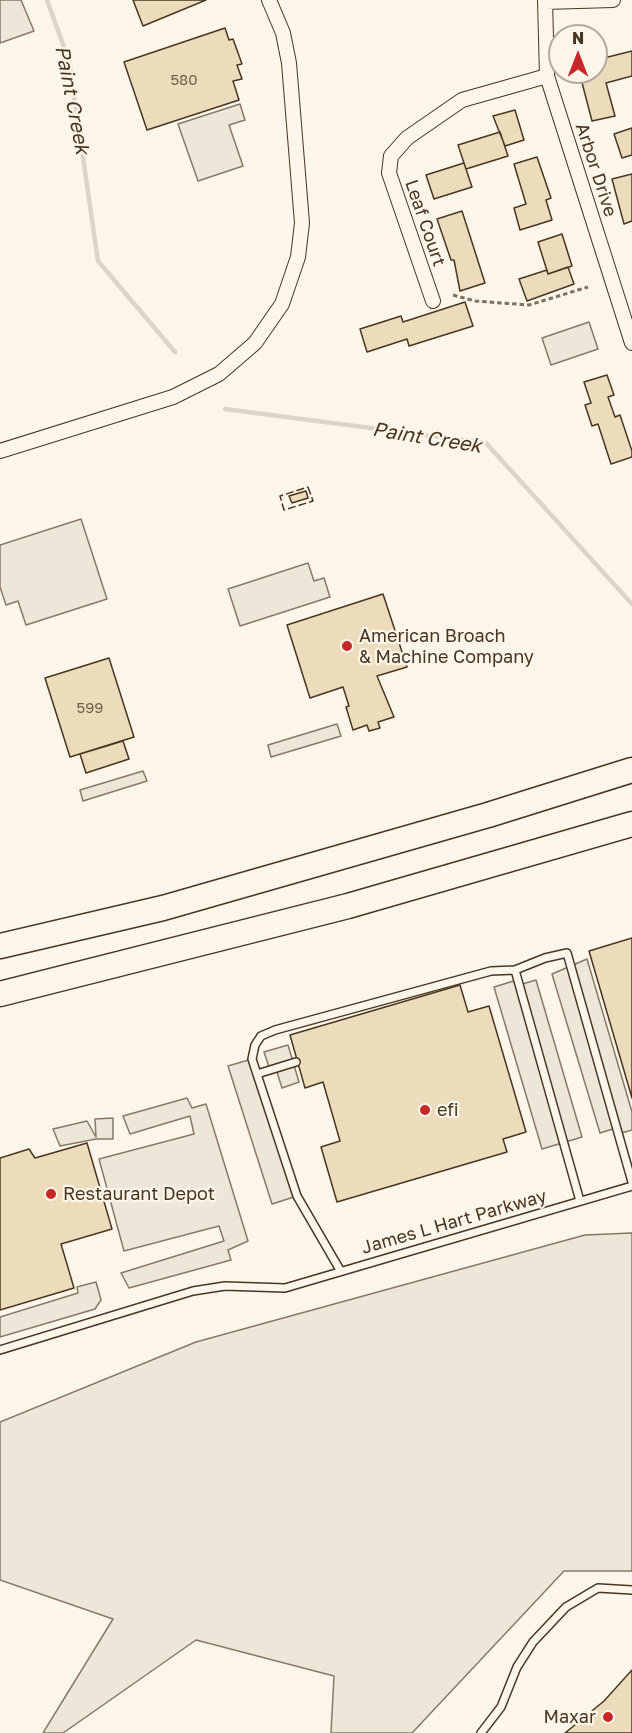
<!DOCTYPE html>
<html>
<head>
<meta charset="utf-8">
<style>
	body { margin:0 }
	#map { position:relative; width:632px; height:1733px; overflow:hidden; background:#fbf6e9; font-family:"Golos Text",sans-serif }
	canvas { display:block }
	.north { position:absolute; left:548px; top:24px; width:60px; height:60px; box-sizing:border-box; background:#fbf6e9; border:2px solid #b4a999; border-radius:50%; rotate:0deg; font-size:16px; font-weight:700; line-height:24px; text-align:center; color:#4a3520 }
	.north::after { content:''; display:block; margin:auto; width:21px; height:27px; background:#c62828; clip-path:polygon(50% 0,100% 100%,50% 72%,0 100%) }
</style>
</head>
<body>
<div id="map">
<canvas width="632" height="1733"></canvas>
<div class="north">N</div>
</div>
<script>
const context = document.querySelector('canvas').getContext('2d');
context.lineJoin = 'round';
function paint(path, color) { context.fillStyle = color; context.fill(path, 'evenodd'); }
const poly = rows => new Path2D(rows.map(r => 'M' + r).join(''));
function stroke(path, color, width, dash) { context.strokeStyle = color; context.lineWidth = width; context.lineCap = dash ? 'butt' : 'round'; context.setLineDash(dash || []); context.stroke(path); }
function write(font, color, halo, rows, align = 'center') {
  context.font = font + ' "Golos Text",sans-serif'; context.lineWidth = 4.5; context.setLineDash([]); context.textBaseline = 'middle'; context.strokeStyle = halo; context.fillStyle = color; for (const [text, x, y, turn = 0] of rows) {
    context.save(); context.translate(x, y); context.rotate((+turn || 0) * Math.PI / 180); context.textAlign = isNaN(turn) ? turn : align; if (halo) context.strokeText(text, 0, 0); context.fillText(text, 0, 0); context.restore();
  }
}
const green = poly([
	[0,0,21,0,34,31,0,43,0,0],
	[589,322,598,349,551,365,542,338,589,322],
	[632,1233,632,1571,564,1571,412,1733,331,1733,334,1676,196,1640,63,1733,43,1733,113,1619,0,1580,0,1422,196,1342,585,1235,632,1233],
	[96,1282,101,1300,95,1309,0,1337,0,1317,78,1293,77,1287,96,1282]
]);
const parking = poly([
	[240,104,245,120,229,125,243,166,198,181,178,124,240,104],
	[81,519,107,599,26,625,18,601,6,605,0,587,0,545,81,519],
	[308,563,314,581,324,578,330,597,240,626,228,589,308,563],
	[337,724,341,736,271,757,268,745,337,724],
	[143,771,147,781,83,801,80,790,143,771],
	[587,959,632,1112,632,1130,618,1134,616,1128,600,1133,552,974,587,959],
	[517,980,519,985,536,980,582,1137,542,1149,494,987,517,980],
	[288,1045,299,1082,282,1088,276,1069,270,1070,264,1052,288,1045],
	[252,1059,297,1196,272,1204,228,1066,252,1059],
	[187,1098,192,1108,206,1104,248,1241,228,1250,231,1260,129,1288,121,1273,224,1241,219,1226,124,1251,99,1159,194,1134,190,1116,130,1134,123,1116,187,1098],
	[113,1118,113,1139,96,1139,60,1146,53,1129,87,1121,96,1137,95,1119,113,1118]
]);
const stream = poly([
	[47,0,69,61,98,261,175,352],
	[225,409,486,443,632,604]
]);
const building = poly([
	[133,0,206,0,143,26,133,0],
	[225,28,229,40,233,39,242,64,237,65,242,79,233,81,239,100,147,130,124,62,225,28],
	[632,51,632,76,606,83,615,116,592,121,580,75,598,70,596,60,632,51],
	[515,110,524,140,505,146,493,116,515,110],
	[632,128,632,155,622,158,614,134,632,128],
	[500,132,508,156,466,169,458,145,500,132],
	[537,157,551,198,546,200,552,220,520,230,514,208,526,204,514,164,537,157],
	[464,163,472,187,434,199,426,175,464,163],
	[632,174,632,221,624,224,612,179,632,174],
	[462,211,485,283,460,291,454,260,451,260,437,219,462,211],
	[562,234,572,266,548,274,538,242,562,234],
	[568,267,574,284,527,301,519,279,547,270,548,274,568,267],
	[465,302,473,326,409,346,407,339,367,352,360,329,401,316,403,322,465,302],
	[607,375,614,395,608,397,615,417,620,415,632,451,632,457,611,464,598,424,592,426,585,405,591,403,584,382,607,375],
	[306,491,308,498,292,503,289,496,306,491],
	[383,594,407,667,377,676,394,717,378,722,380,728,369,731,367,725,353,730,346,707,349,706,343,687,310,698,287,625,383,594],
	[109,658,134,737,70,757,45,678,109,658],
	[123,741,129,759,86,773,80,754,123,741],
	[632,938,632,1098,589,951,632,938],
	[460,985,468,1012,489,1006,526,1132,503,1139,507,1152,337,1202,321,1147,340,1141,323,1082,305,1088,290,1035,460,985],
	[87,1143,112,1229,61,1244,74,1288,0,1310,0,1158,29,1149,35,1158,87,1143],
	[632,1670,632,1733,565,1733,604,1701,632,1670]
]);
const path = poly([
	[453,295,475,301,529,305,588,287]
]);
const service = poly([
	[257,1074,296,1062],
	[580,1201,515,970,545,958,567,953,632,1182],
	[340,1270,297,1196,252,1059,255,1045,261,1036,275,1030,491,971,515,970],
	[0,1350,193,1291,225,1286,285,1288,632,1186],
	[481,1733,501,1707,517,1667,533,1642,566,1607,598,1588,632,1590]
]);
const minor = poly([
	[545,0,547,76,632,343],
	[545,2,613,0],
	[433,301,389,173,391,156,407,138,462,100,547,76],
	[0,451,173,397,219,374,255,343,282,304,298,257,302,223,289,63,283,33,269,0]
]);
const motorway = poly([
	[0,946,163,908,488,815,632,770],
	[0,994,348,906,632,824]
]);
const fence = poly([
	[308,487,313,501,284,510,280,496,308,487]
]);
const markers = [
	[347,646,6,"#c62828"],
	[425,1110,6,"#c62828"],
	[51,1194,6,"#c62828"],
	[608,1717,6,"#c62828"]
];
const numberNames = [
	["580",184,80],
	["599",90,708]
];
const streetNames = [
	["Arbor Drive",596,170,72],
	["Leaf Court",425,223,71],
	["James L Hart Parkway",454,1222,-16]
];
const poiNames = [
	["American Broach",359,636],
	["& Machine Company",359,657],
	["efi",437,1110],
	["Restaurant Depot",63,1194],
	["Maxar",596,1717,"right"]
];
const waterNames = [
	["Paint Creek",72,100,79],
	["Paint Creek",427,438,9]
];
paint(green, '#ede6d9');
stroke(green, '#887966', 1.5);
paint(parking, '#ede7d9');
stroke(parking, '#887966', 1.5);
stroke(stream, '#dcd4c6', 4.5);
paint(building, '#ecdcbc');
stroke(building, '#4a3520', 1.5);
stroke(service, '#4a3520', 10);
stroke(minor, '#4a3520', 16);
stroke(motorway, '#4a3520', 27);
stroke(path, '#7f6f5c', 3, [4.5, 3]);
stroke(service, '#fbf6e9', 7);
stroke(minor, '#fbf6e9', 14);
stroke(motorway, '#fbf6e9', 24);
stroke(fence, '#4a3520', 1.5, [8, 3]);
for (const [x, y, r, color] of markers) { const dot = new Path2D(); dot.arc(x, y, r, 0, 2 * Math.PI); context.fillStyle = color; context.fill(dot); stroke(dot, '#fbf6e9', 2); }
write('15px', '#725f47', null, numberNames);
write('18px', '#4a3520', '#fbf6e9', streetNames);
write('18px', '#4a3520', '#fbf6e9', poiNames, 'left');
write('italic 20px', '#4a3520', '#fbf6e9', waterNames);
</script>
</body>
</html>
